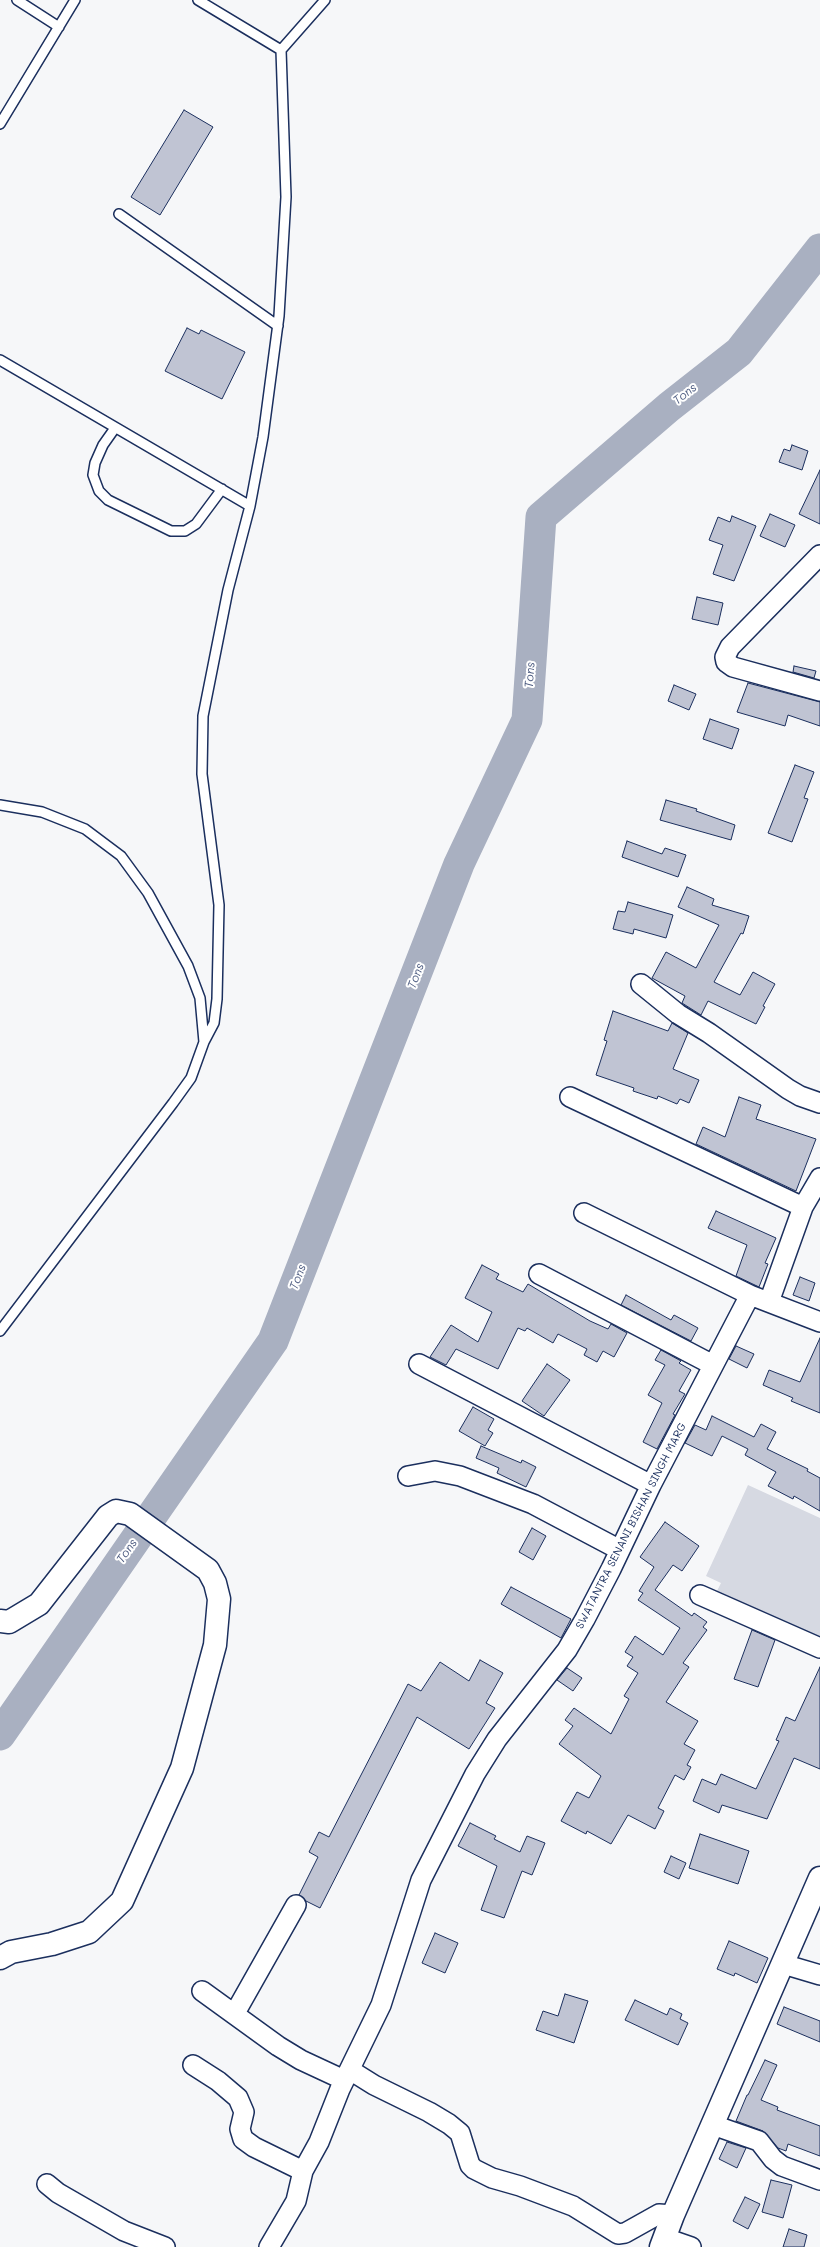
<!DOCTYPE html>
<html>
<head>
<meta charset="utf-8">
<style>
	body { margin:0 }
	canvas { display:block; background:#f6f7f9 }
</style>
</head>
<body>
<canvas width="820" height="2247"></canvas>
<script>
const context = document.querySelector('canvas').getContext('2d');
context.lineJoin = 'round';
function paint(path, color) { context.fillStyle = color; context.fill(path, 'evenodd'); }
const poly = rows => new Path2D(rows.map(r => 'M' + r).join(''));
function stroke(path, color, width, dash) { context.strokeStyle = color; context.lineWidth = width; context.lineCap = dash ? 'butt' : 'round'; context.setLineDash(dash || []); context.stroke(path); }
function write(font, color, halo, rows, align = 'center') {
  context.font = font + ' Mali,sans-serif'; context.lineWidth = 4; context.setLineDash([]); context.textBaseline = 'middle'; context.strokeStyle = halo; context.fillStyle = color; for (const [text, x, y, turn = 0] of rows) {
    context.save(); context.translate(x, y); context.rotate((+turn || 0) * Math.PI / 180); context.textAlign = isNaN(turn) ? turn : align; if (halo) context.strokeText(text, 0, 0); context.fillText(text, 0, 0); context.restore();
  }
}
const green = poly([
	[748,1485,820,1518,820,1641,716,1593,721,1583,706,1576]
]);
const river = poly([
	[0,1735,273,1341,459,864,527,720,541,517,669,407,739,352,820,249]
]);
const building = poly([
	[184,110,213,127,160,215,131,197,184,110],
	[187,328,199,334,201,330,245,352,222,399,165,371,187,328],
	[792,445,808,451,802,470,779,462,784,449,790,451,792,445],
	[820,470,820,524,799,514,820,470],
	[770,514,795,525,785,547,760,536,770,514],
	[732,516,756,526,734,581,713,574,723,545,709,540,718,517,730,522,732,516],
	[697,597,723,603,718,625,692,619,697,597],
	[794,666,816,671,814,678,793,672,794,666],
	[748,683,820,702,820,726,788,715,785,726,737,712,748,683],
	[674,685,696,694,689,710,668,701,674,685],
	[710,719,739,729,732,749,703,739,710,719],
	[795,765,814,772,804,798,808,799,792,842,768,833,795,765],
	[666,800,697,809,696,811,735,825,731,840,660,820,666,800],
	[627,841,662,854,665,848,686,855,678,877,622,857,627,841],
	[687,887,714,899,712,905,749,916,743,934,741,933,714,982,740,995,753,972,775,984,763,1006,765,1007,756,1024,708,1001,701,1015,682,1003,685,996,652,978,666,952,696,968,719,925,678,907,687,887],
	[628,902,673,915,666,938,634,929,633,934,613,929,618,911,625,912,628,902],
	[613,1011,668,1031,672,1023,688,1033,673,1069,699,1080,689,1103,680,1099,677,1104,658,1096,657,1099,633,1091,634,1088,596,1075,607,1041,604,1040,613,1011],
	[739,1097,761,1105,756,1119,816,1139,796,1191,696,1144,703,1127,725,1137,739,1097],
	[716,1211,776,1238,765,1263,768,1264,759,1287,736,1276,747,1245,708,1228,716,1211],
	[482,1265,499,1274,496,1279,523,1292,528,1284,590,1321,608,1329,611,1324,627,1333,614,1357,603,1351,597,1362,584,1355,587,1349,558,1334,553,1343,527,1328,525,1331,518,1328,498,1369,456,1349,446,1365,430,1357,451,1325,478,1342,492,1312,465,1298,482,1265],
	[800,1277,815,1283,809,1301,793,1295,800,1277],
	[626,1295,671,1320,674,1315,698,1328,691,1341,621,1305,626,1295],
	[820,1338,820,1413,791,1401,793,1398,763,1385,769,1370,800,1382,820,1338],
	[736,1346,754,1354,747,1368,729,1359,736,1346],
	[661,1350,681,1361,679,1363,691,1370,679,1391,685,1394,673,1414,675,1415,657,1449,643,1442,662,1403,648,1395,665,1365,655,1360,661,1350],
	[547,1364,570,1380,544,1416,522,1401,547,1364],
	[473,1407,494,1419,488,1430,493,1433,485,1446,459,1431,473,1407],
	[712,1416,754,1437,761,1424,776,1432,767,1449,808,1469,807,1471,820,1478,820,1511,794,1496,793,1499,768,1486,776,1472,745,1455,748,1449,722,1436,712,1456,685,1443,695,1425,706,1430,712,1416],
	[481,1446,521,1463,522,1460,536,1467,526,1487,497,1473,499,1468,476,1458,481,1446],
	[665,1522,699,1546,682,1571,673,1565,655,1590,692,1616,694,1613,707,1622,703,1627,707,1630,683,1663,689,1667,666,1702,698,1721,684,1744,695,1750,687,1765,691,1767,684,1780,675,1775,658,1808,664,1811,655,1829,628,1815,611,1844,587,1831,586,1834,561,1821,577,1792,589,1798,601,1776,559,1744,573,1726,565,1720,574,1708,611,1734,629,1699,624,1696,638,1673,627,1666,633,1657,625,1652,635,1636,663,1655,680,1628,638,1600,643,1593,639,1591,654,1567,640,1557,665,1522],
	[532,1528,546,1536,533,1560,519,1552,532,1528],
	[511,1587,571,1619,561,1638,501,1604,511,1587],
	[752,1630,775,1640,758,1687,734,1679,752,1630],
	[480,1660,503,1673,486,1703,495,1708,469,1749,417,1717,320,1908,306,1901,299,1895,318,1857,309,1852,319,1832,329,1837,408,1684,421,1691,440,1662,469,1681,480,1660],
	[820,1667,820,1769,794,1758,767,1819,722,1805,719,1813,693,1801,702,1779,716,1785,721,1774,756,1789,779,1741,776,1740,786,1717,795,1721,820,1667],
	[567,1668,582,1678,573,1691,557,1680,567,1668],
	[470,1823,496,1836,494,1839,520,1852,527,1836,545,1843,532,1875,522,1871,504,1918,481,1910,497,1866,458,1846,470,1823],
	[700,1834,749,1851,738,1884,689,1868,700,1834],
	[671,1856,686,1863,679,1879,664,1872,671,1856],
	[435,1933,458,1943,445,1973,422,1963,435,1933],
	[729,1941,768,1958,757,1983,735,1973,734,1976,717,1969,729,1941],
	[565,1994,588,2001,574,2043,536,2030,543,2011,558,2016,565,1994],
	[635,2000,667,2015,670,2008,682,2014,680,2019,688,2023,678,2045,625,2020,635,2000],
	[784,2007,820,2021,820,2042,777,2024,784,2007],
	[765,2060,777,2065,761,2100,778,2107,777,2110,820,2126,820,2156,788,2144,786,2151,778,2148,763,2131,736,2121,747,2095,748,2095,765,2060],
	[727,2142,746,2148,737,2168,719,2159,727,2142],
	[771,2180,792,2185,783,2218,762,2212,771,2180],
	[745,2197,760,2204,748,2229,733,2221,745,2197],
	[789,2229,807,2235,804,2247,783,2247,789,2229]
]);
const lane = poly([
	[17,0,59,27],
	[198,0,281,50],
	[0,124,75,0],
	[119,214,278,326],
	[0,360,250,506],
	[115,428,103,445,95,463,93,475,99,491,108,500,171,531,185,531,196,524,222,489],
	[0,805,42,812,85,829,121,856,148,893,188,966,200,998,204,1042,191,1078,173,1103,0,1331],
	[204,1042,214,1023,217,999,219,905,202,774,203,716,228,590,250,506,263,437,279,316,286,197,281,50,325,0]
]);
const street = poly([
	[820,555,730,647,725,657,726,662,733,667,820,691],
	[641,984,678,1014,709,1033,788,1089,800,1096,820,1103],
	[570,1097,803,1207],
	[584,1213,750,1295,820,1322],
	[539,1274,713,1365],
	[769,1302,803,1207,820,1178],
	[419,1364,651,1485],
	[408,1476,435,1471,460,1476,533,1504,620,1550],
	[700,1595,820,1648],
	[783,1964,820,1975],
	[202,1991,278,2046,301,2060,344,2080],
	[235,2013,296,1905],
	[193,2065,218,2081,238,2098,244,2112,240,2129,243,2139,254,2147,303,2171],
	[350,2070,374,2085,429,2112,449,2124,460,2133,470,2165,474,2169,492,2178,520,2186,573,2206,618,2234,625,2233,659,2214,673,2215],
	[713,2125,759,2141,773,2159,782,2166,820,2180],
	[47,2184,58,2193,124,2231,165,2247],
	[665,2238,691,2247],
	[269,2247,296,2201,303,2171,319,2142,340,2089,381,2005,421,1880,475,1774,497,1739,567,1650,585,1619,611,1569,651,1485,750,1295]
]);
const secondary = poly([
	[0,1621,9,1622,39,1604,108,1516,116,1511,130,1514,208,1570,215,1583,219,1599,215,1645,182,1768,122,1901,89,1932,52,1944,11,1952,0,1958],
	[661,2247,673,2215,820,1878]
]);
const streetNames = [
	["SWATANTRA SENANI BISHAN SINGH MARG",631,1526,-63]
];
const waterNames = [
	["Tons",685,394,-38],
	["Tons",530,675,-86],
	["Tons",416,976,-69],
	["Tons",298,1277,-69],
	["Tons",127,1551,-55]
];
paint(green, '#d6d9e2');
stroke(river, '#a9b0c1', 31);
paint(building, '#c0c4d3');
stroke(building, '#1b2f5e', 1);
stroke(lane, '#1b2f5e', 12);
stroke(street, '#1b2f5e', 22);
stroke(secondary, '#1b2f5e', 25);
stroke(lane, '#fff', 9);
stroke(street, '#fff', 19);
stroke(secondary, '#fff', 22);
write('11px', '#1b2f5e', '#fff', streetNames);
write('italic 12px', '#4d5c81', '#fff', waterNames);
</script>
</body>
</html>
